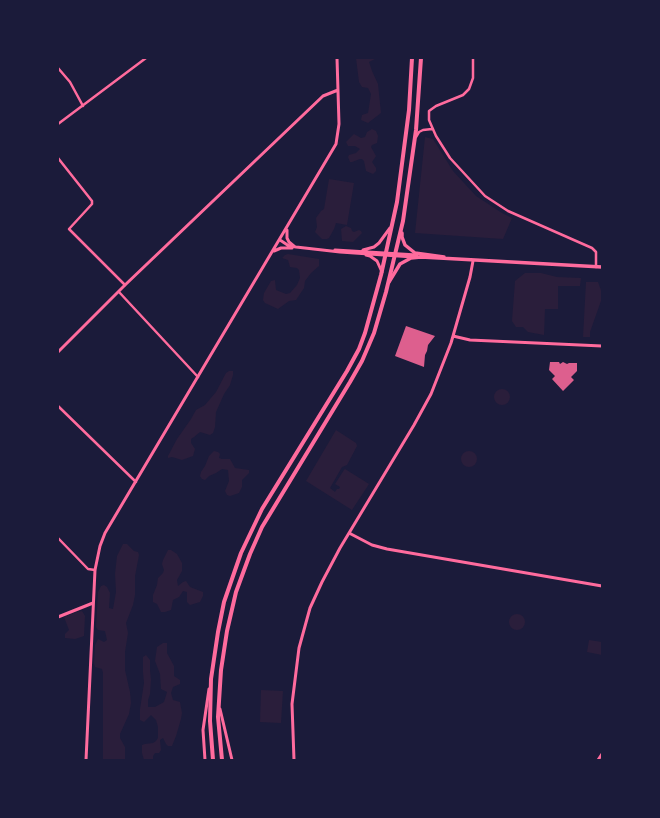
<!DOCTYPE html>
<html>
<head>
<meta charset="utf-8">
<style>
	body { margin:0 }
	#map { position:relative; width:660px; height:818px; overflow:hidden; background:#1b1b3a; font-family:"IBM Plex Sans",sans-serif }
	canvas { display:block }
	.frame { position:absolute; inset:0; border:59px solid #1b1b3a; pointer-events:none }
</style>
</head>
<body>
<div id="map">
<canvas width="660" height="818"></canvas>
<div class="frame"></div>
</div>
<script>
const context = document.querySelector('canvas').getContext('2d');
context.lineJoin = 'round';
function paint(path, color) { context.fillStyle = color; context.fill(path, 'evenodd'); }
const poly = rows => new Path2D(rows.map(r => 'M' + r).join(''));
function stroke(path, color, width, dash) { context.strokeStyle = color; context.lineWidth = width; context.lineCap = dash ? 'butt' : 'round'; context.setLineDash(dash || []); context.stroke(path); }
const green = poly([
	[356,58,377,58,369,62,372,71,378,84,381,113,368,123,361,120,362,115,368,113,371,94,368,88,362,87,359,82],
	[372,129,376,131,378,136,377,143,372,145,371,147,376,156,372,162,376,168,376,171,373,174,366,171,364,161,362,159,360,159,352,162,350,162,348,157,349,155,356,153,360,149,355,146,348,146,346,142,354,134,361,138,365,137,367,132],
	[425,137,433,139,453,171,476,196,502,213,512,218,503,239,415,233],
	[329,179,354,183,347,225,336,223,334,229,329,238,327,239,322,239,315,232,317,227,316,218,321,211,324,209],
	[346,226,351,228,352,231,354,232,359,230,361,231,362,233,353,242,342,241,341,229],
	[288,254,319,259,319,266,311,273,305,281,304,288,296,300,289,301,278,309,265,303,263,300,264,293,271,281,275,280,276,290,286,294,290,293,297,285,300,278,299,270,297,268,290,267,288,260,282,258,285,255],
	[525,273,541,273,557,277,581,278,580,286,558,286,558,309,545,309,544,335,528,332,523,327,516,327,512,321,515,281],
	[586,282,598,282,602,293,602,298,590,332,590,337,583,337],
	[229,371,233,371,233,375,230,385,224,394,216,412,215,427,213,433,210,435,200,432,194,437,191,439,191,443,195,449,193,456,182,460,172,457,168,458,168,456,177,439,191,419,196,410,205,405,216,392,226,373],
	'494 397a8 8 0 1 1 16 0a8 8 0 1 1-16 0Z',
	[336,430,356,443,357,446,347,465,342,467,330,488,335,492,337,489,339,489,340,487,335,484,344,470,345,469,369,484,352,510,306,481],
	[214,451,218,452,220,454,219,458,222,459,230,459,235,468,249,470,249,473,242,480,242,487,239,493,230,496,227,495,225,491,229,481,228,470,222,469,216,473,209,476,205,480,202,479,200,476,201,472,205,466,209,456],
	'461 459a8 8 0 1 1 16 0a8 8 0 1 1-16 0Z',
	[123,544,127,544,134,551,138,552,139,555,135,576,135,595,133,605,126,623,128,633,125,652,125,670,130,692,131,703,129,714,120,734,120,738,125,747,125,760,103,760,103,673,102,669,95,667,94,663,95,645,98,639,104,642,107,640,105,631,98,630,96,627,98,592,101,586,104,585,107,587,110,593,109,608,113,609,116,592,115,574,117,556],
	[168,550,171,550,177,554,182,563,182,571,177,580,178,586,183,582,186,581,190,587,203,592,203,596,200,602,190,605,187,602,187,592,183,591,179,597,173,600,171,610,165,612,161,612,157,604,153,602,153,595,157,585,158,578,163,573,164,570,162,564,163,560],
	[82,611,85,616,84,636,75,639,65,638,65,634,69,630,64,617,77,612],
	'509 622a8 8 0 1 1 16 0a8 8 0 1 1-16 0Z',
	[589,640,602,642,602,655,587,652],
	[163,643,167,643,167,653,174,666,174,676,180,680,180,684,173,687,171,693,173,700,180,702,182,713,181,719,176,736,172,746,168,746,166,744,163,738,160,740,161,750,159,753,155,753,153,756,153,760,144,760,142,753,142,745,145,744,153,743,156,741,158,738,158,727,156,720,151,715,144,722,140,720,140,709,144,683,143,672,143,657,146,655,150,660,150,670,151,680,150,694,148,700,148,707,155,707,164,702,167,692,161,689,160,674,155,661,157,647],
	[261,690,283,691,281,723,260,722]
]);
const building = poly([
	[406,326,435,336,428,345,427,351,425,355,424,367,395,356],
	[550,362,559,362,560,364,563,362,567,364,569,363,577,363,577,371,571,377,574,380,563,391,552,379,555,376,549,370]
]);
const minor = poly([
	[473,58,473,78,469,89,463,95,436,106,429,111,429,120,436,136,450,158,485,196,508,211,592,248,596,252,596,267],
	[58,68,70,82,83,106],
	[58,124,146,58],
	[416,137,419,132,423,130,432,129],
	[58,158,92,201,92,204,69,229,125,285],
	[119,292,198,377],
	[58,406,136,482],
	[58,538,88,569,95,570]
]);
const tertiary = poly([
	[287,230,287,238,289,242,295,247],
	[280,240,289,246,296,247,340,252,413,257],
	[335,250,417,255],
	[363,250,374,247,379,243,390,228],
	[274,251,281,248,292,248],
	[366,255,370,256,377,261,382,272],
	[453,336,470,340,602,346],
	[58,352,125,285,323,96,338,90],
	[349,533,372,545,387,549,602,586],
	[58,617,93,603],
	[220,709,232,760],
	[86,760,95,570,100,546,105,533,336,144,339,124,337,58],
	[205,760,203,730,209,689],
	[294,760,292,704,299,648,310,608,322,582,340,548,414,425,431,394,451,343,470,277,473,261],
	[598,760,602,754]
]);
const secondary = poly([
	[402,233,402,237,405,245,415,253,444,257],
	[389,282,400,264,411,258,421,257,602,267]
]);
const trunk = poly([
	[213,760,210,721,211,679,218,632,224,602,241,553,262,509,347,371,359,349,365,333,381,275,397,202,409,110,412,58],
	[222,760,218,717,221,670,227,631,236,592,250,554,262,527,350,382,362,361,374,333,386,292,403,221,416,130,421,58]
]);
paint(green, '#2a1e3b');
paint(building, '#dd5f8e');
stroke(minor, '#ff6b9d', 2.5);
stroke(tertiary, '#ff6b9d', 3);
stroke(secondary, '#ff6b9d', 3.5);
stroke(trunk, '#ff6b9d', 4);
</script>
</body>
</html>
